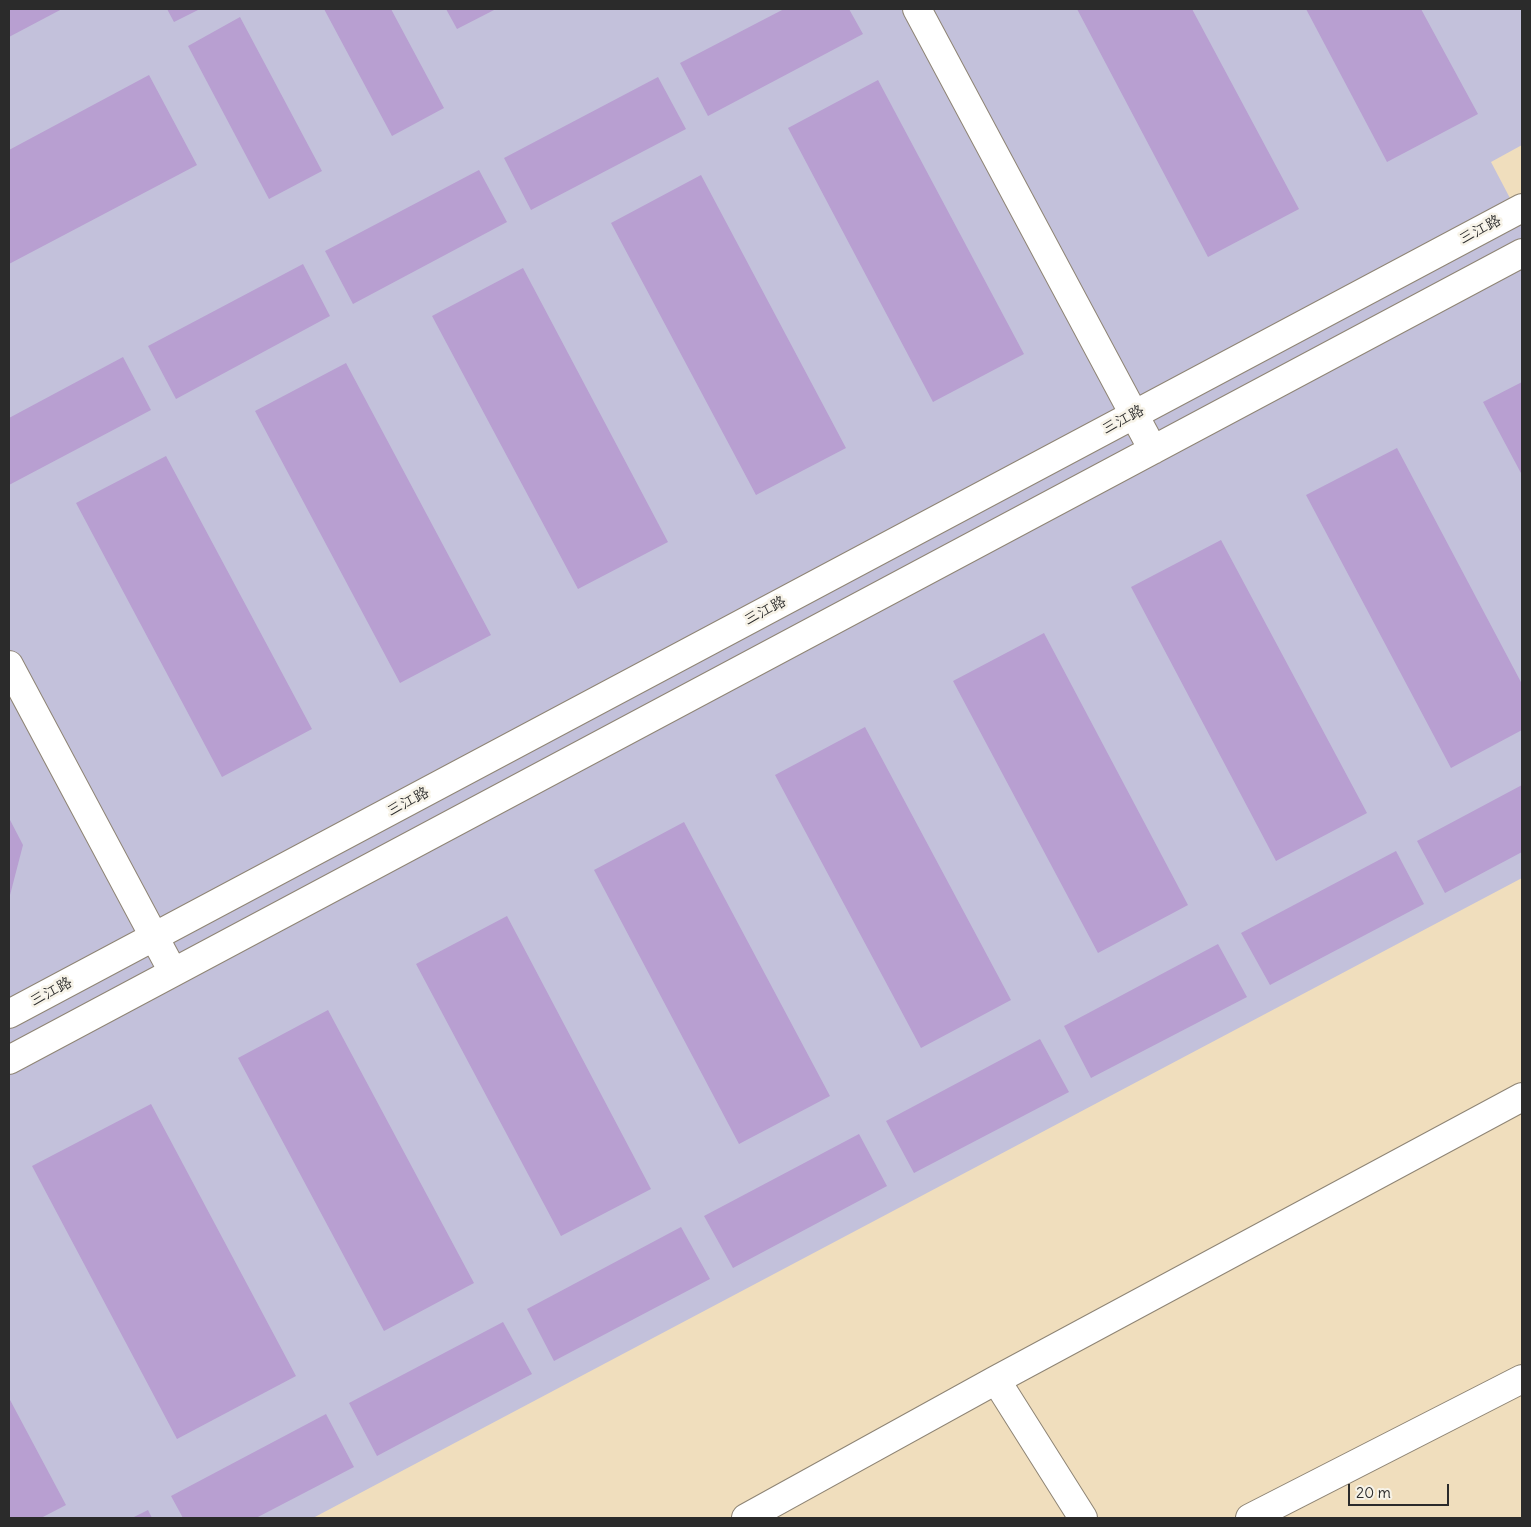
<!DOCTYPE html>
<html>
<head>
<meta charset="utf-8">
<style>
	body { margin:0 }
	#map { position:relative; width:1531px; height:1527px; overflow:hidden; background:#f0debd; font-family:Delius,sans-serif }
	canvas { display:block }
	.frame { position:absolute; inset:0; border:10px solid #2b2b2b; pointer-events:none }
	.scale { position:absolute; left:1348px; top:1484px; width:101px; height:22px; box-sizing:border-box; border:2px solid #2b2b2b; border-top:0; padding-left:6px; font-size:15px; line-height:18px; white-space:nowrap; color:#2b2b2b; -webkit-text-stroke:4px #f7f3e8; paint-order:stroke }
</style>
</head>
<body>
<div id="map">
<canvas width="1531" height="1527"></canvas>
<div class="frame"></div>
<div class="scale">20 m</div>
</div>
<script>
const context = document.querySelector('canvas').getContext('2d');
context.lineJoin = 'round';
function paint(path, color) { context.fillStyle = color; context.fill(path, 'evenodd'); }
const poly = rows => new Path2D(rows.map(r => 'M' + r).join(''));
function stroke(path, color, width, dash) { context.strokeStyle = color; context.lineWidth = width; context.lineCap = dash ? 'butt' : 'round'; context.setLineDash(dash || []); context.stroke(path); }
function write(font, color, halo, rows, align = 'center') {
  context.font = font + ' Delius,"LXGW WenKai TC",sans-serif'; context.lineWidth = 5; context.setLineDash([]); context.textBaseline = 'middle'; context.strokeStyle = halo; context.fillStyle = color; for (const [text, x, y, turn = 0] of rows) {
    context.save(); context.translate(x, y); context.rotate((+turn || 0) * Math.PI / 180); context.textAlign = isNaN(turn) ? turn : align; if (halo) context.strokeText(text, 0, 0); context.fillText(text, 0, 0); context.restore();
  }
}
const industrial = poly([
	[9,9,1522,9,1522,145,1491,162,1522,221,1522,878,313,1518,9,1518]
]);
const building = poly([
	[9,9,62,9,9,37],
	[167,9,200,9,174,22],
	[324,9,391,9,444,108,392,136],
	[446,9,496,9,457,29],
	[784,9,849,9,863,34,708,116,680,63],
	[1077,9,1192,9,1299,209,1208,257],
	[1306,9,1421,9,1478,114,1387,162],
	[240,17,322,171,269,199,188,46],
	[149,75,197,165,9,264,9,150],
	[658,77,686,129,531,210,504,158],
	[878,80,1024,354,933,402,788,128],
	[479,170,507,222,353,304,325,251],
	[701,175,846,448,756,495,611,223],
	[303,264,330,316,176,399,148,346],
	[523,268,668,542,578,589,432,316],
	[123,357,151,410,9,485,9,418],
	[346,363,491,635,400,683,255,411],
	[1522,382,1522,475,1483,402],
	[1397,448,1522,684,1522,730,1451,768,1306,495],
	[166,456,312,729,222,777,76,503],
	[1221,540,1367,813,1276,861,1131,587],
	[1044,633,1188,905,1098,953,953,681],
	[865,727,1011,1000,921,1048,775,775],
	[1522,785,1522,852,1445,893,1417,841],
	[9,818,23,845,9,899],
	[684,822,830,1096,739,1144,594,870],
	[1396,851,1424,904,1270,985,1241,933],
	[507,916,651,1189,561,1236,416,964],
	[1218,944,1247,997,1091,1078,1064,1026],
	[328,1010,474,1283,384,1331,238,1058],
	[1040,1039,1069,1092,914,1173,886,1121],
	[151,1104,296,1376,177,1439,32,1166],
	[859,1134,887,1186,733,1268,704,1216],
	[681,1227,710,1279,554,1361,527,1309],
	[503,1322,532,1374,377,1456,349,1403],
	[9,1398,66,1505,41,1518,9,1518],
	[326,1414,354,1467,256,1518,183,1518,171,1496],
	[148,1510,152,1518,132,1518]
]);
const street = poly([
	[917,9,1153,450],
	[9,665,173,972],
	[9,1014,1522,208],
	[9,1060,1522,253],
	[996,1380,1083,1518],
	[746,1518,996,1380,1522,1097],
	[1250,1518,1522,1379]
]);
const streetNames = [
	["三江路",1480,230,-28],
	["三江路",1123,420,-28],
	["三江路",765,611,-28],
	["三江路",408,802,-28],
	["三江路",51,992,-28]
];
paint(industrial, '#c3c1db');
paint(building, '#b89fd1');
stroke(street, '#8e8474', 30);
stroke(street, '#fff', 28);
write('15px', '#2b2b2b', '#f7f3e8', streetNames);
</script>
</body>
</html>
